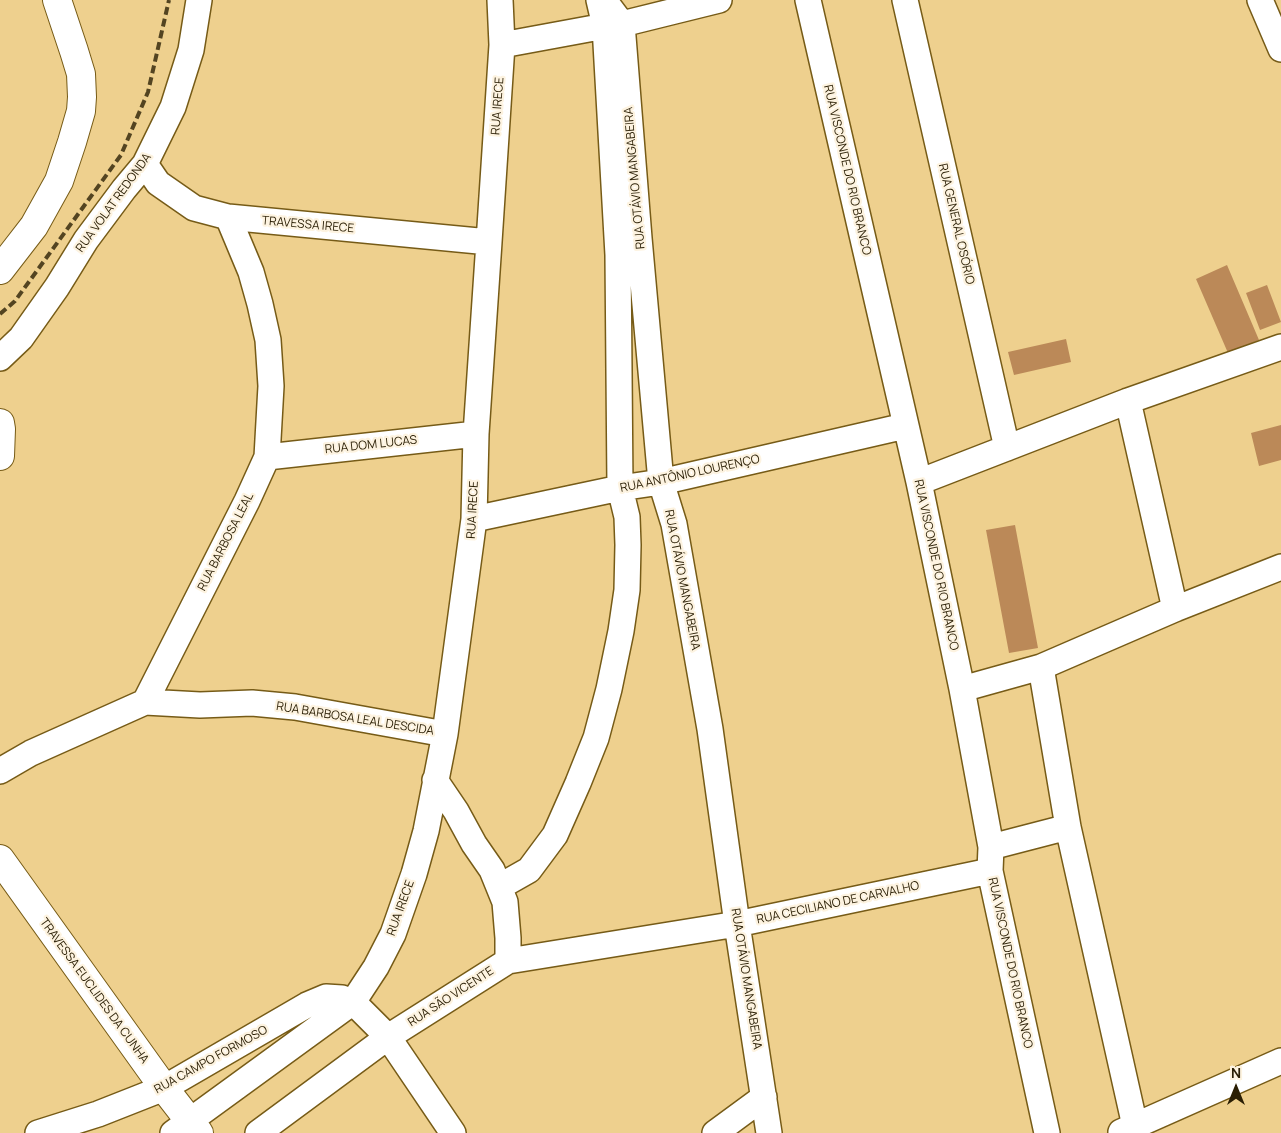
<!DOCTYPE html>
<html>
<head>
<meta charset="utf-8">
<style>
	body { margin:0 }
	#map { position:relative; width:1281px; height:1133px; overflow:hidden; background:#eed08e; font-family:Manrope,sans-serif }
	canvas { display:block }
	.north { position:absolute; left:1211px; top:1063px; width:50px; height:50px; -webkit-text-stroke:4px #fdf3e0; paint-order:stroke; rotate:0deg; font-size:14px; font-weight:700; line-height:20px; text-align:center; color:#2a1e04 }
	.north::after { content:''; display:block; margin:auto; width:18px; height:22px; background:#2a1e04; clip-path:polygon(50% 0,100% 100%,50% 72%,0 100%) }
</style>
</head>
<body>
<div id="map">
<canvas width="1281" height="1133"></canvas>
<div class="north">N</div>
</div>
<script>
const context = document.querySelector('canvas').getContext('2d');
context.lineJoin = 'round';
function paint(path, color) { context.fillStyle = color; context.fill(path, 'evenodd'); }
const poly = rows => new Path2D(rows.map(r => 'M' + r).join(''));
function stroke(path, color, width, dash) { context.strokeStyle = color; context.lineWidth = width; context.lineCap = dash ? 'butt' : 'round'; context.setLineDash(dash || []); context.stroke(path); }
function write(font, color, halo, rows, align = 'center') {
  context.font = font + ' Manrope,sans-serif'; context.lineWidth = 4.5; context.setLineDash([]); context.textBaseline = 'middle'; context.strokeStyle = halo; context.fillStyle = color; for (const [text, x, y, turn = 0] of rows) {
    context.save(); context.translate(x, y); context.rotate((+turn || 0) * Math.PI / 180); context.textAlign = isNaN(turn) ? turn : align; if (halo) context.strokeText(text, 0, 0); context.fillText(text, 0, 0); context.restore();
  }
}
const building = poly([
	[1227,265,1259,340,1228,353,1196,279],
	[1267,285,1281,322,1260,330,1246,293],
	[1066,339,1071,362,1014,375,1008,352],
	[1281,425,1281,460,1259,466,1251,433],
	[1015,525,1038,648,1009,653,986,530]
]);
const minor = poly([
	[604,0,622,24,639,238,661,482,674,524,710,729,737,924,769,1133],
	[808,0,919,482,962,689,991,847,990,871,1047,1133],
	[905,0,1007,448],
	[1260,0,1281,49],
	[502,45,605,26,622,24,719,0],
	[145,164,158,183,194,208,228,217,489,242],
	[0,358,21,338,57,287,86,240,124,189,145,164,173,107,191,50,199,0],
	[1128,401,1175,609],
	[267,457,476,434],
	[919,482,1128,401,1281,347],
	[474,519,620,488,661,482,905,426],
	[1041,667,1068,827,1135,1126],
	[962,689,1041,667,1175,609,1281,567],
	[145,702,200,705,252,703,295,707,445,734],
	[0,771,31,753,145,702,247,501,267,457,271,386,268,340,260,304,251,272,228,217],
	[991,847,1068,827],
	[499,887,529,870,555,835,578,783,596,738,609,689,621,631,627,590,628,545,627,517,620,488,618,255,605,26,599,0],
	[508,961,737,924,990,871],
	[1121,1132,1281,1061],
	[38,1133,98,1114,164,1088,307,1005,326,997,342,998,353,1002,388,1037,453,1133],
	[173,1133,353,1002,376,967,393,934,414,874,426,831,445,734,474,519,476,434,489,242,502,45,500,0],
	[258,1133,388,1037,508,961,508,938,505,902,492,870,474,844,456,811,435,780],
	[715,1133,764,1097]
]);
const tertiary = poly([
	[0,270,34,226,59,181,72,142,81,111,82,97,81,74,74,51,57,0],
	[0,423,1,429,0,456],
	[0,859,164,1088,199,1133]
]);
const rail = poly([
	[0,314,15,301,121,155,148,92,169,0]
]);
const streetNames = [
	["RUA IRECE",498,106,-86],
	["RUA VISCONDE DO RIO BRANCO",847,170,77],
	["RUA OTÁVIO MANGABEIRA",635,178,-95],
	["RUA VOLAT REDONDA",114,203,-54],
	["RUA GENERAL OSÓRIO",956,224,77],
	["TRAVESSA IRECE",308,225,5],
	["RUA DOM LUCAS",371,445,-6],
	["RUA ANTÔNIO LOURENÇO",690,474,-12],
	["RUA IRECE",473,510,-87],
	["RUA BARBOSA LEAL",226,542,-63],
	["RUA VISCONDE DO RIO BRANCO",936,565,78],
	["RUA OTÁVIO MANGABEIRA",682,580,79],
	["RUA BARBOSA LEAL DESCIDA",355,719,9],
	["RUA CECILIANO DE CARVALHO",838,903,-12],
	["RUA IRECE",401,908,-70],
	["RUA VISCONDE DO RIO BRANCO",1010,963,78],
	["RUA OTÁVIO MANGABEIRA",746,979,81],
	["TRAVESSA EUCLIDES DA CUNHA",94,991,54],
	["RUA SÃO VICENTE",451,997,-33],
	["RUA CAMPO FORMOSO",211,1060,-29]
];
paint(building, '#bb8958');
stroke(minor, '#765b17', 28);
stroke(tertiary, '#765b17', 30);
stroke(minor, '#fff', 25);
stroke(tertiary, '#fff', 28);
stroke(rail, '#534421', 4, [8, 4]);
write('12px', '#2a1e04', '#fdf3e0', streetNames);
</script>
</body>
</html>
